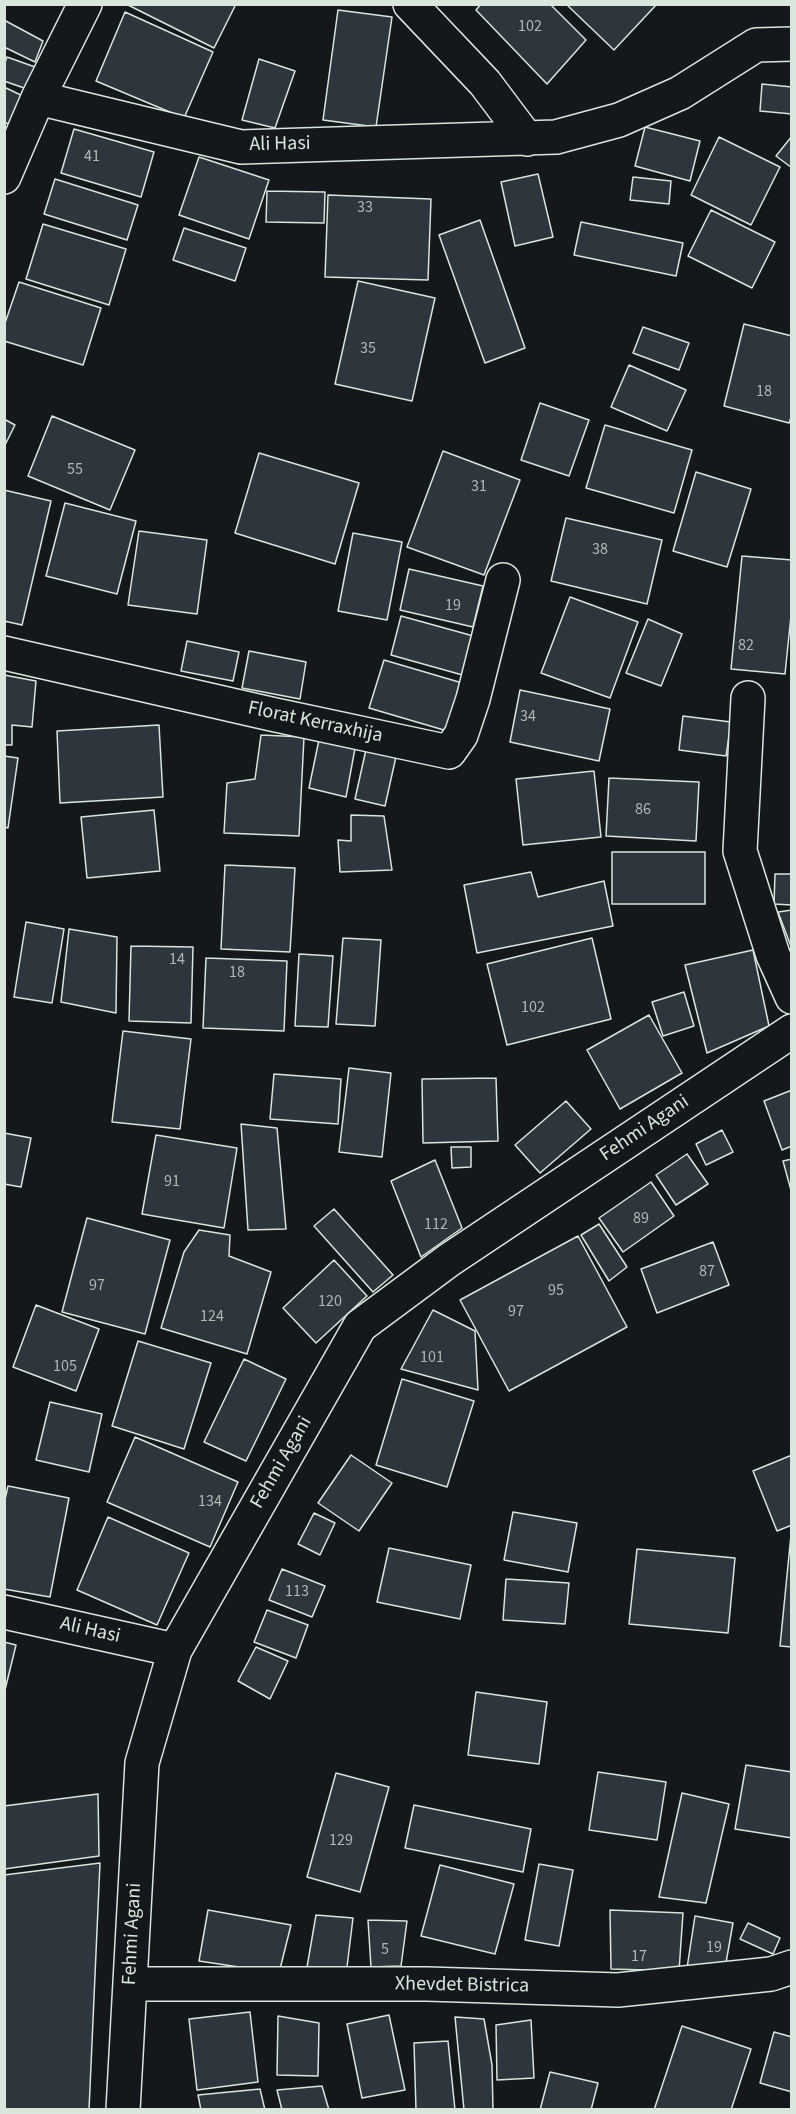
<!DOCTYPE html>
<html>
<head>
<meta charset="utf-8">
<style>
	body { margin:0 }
	#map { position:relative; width:796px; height:2114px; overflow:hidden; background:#14181c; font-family:"Source Sans 3",sans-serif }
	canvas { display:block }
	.frame { position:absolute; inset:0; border:6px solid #d8e6dc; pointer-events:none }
</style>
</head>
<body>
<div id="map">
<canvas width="796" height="2114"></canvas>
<div class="frame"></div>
</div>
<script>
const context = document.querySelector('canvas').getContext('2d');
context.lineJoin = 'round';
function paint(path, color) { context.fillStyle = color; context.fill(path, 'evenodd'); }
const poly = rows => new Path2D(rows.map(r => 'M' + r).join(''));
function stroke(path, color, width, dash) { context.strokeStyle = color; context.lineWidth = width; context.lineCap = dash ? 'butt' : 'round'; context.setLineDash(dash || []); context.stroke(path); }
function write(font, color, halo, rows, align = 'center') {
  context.font = font + ' "Source Sans 3",sans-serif'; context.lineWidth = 4.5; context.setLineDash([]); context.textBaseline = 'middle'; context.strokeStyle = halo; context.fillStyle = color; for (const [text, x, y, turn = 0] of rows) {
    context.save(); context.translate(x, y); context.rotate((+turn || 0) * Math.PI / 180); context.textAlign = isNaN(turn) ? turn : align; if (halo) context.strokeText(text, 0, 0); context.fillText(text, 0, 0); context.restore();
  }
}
const building = poly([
	[126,4,236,4,214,48,126,4],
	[481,4,550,4,586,40,547,84,476,10,481,4],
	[566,4,657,4,614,50,566,4],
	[338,10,392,17,376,127,323,120,338,10],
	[125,12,213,52,184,118,96,81,125,12],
	[4,20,43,41,35,62,4,47,4,20],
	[7,57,35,67,27,89,4,81,4,65,7,57],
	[259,59,295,71,275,128,242,120,259,59],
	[762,84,792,87,792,114,760,111,762,84],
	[4,87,27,98,13,126,4,122,4,87],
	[645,127,700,141,690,181,635,166,645,127],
	[74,129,154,152,141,197,61,173,74,129],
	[792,136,792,168,776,156,792,136],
	[719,137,780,167,751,225,691,195,719,137],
	[199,157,269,180,249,239,179,215,199,157],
	[538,174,553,237,515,246,501,182,538,174],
	[633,177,671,181,669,204,630,200,633,177],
	[55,179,138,205,127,240,44,214,55,179],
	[267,191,325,192,324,223,266,222,267,191],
	[328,195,431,199,428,280,325,277,328,195],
	[711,210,775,242,752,288,688,256,711,210],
	[480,220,525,348,485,363,439,235,480,220],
	[581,222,683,243,676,276,574,255,581,222],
	[43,224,126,249,109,305,26,279,43,224],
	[184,228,246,248,235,281,173,260,184,228],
	[358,281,435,298,412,401,335,384,358,281],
	[19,282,101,308,83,365,4,341,4,326,19,282],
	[744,324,792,336,792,415,789,423,724,406,744,324],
	[643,327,689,343,679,370,633,353,643,327],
	[629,365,686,390,667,431,611,407,629,365],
	[540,403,589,420,569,476,521,460,540,403],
	[52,416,135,450,110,510,28,476,52,416],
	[4,419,15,425,4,447,4,419],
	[605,425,692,450,674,513,586,488,605,425],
	[443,451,520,480,484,575,407,547,443,451],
	[259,453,359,483,335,564,235,533,259,453],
	[696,472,751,489,727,567,673,551,696,472],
	[4,490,51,501,22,625,4,621,4,490],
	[65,503,136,521,117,594,46,576,65,503],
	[566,518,662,540,647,604,551,581,566,518],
	[139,531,207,540,197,614,128,605,139,531],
	[353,533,402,542,387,620,338,611,353,533],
	[742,556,792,560,792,606,785,674,731,669,742,556],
	[409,569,483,586,473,627,400,610,409,569],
	[570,597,638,622,610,698,541,673,570,597],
	[401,616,477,637,466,676,391,655,401,616],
	[648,619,682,634,661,686,626,673,648,619],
	[187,641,239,652,233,681,181,671,187,641],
	[249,651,306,662,300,699,242,688,249,651],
	[384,660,469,685,454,733,369,708,384,660],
	[4,675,36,681,32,727,12,725,12,745,4,745,4,675],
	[520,690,610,709,599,761,510,742,520,690],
	[683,716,731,722,726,756,679,750,683,716],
	[159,725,163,797,60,803,57,731,159,725],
	[261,735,304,737,299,836,224,833,227,783,255,779,261,735],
	[320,735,356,743,346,797,309,788,320,735],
	[367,745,397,752,385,806,355,799,367,745],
	[4,756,18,758,8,828,4,827,4,756],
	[594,771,601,837,523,845,516,779,594,771],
	[609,778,699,782,696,841,606,836,609,778],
	[154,810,160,871,87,878,81,817,154,810],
	[351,815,384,816,392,870,340,872,338,840,351,841,351,815],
	[612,852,705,852,705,904,612,904,612,852],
	[225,865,295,868,290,952,221,949,225,865],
	[531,872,538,897,604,881,613,926,477,953,464,885,531,872],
	[775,874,792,874,792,905,774,904,775,874],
	[792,910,792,949,778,912,792,910],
	[26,922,64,929,52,1003,14,997,26,922],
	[69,929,117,937,116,1013,61,1002,69,929],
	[343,938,381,940,375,1026,336,1024,343,938],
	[592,938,611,1019,507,1045,487,964,592,938],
	[131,946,193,947,191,1023,129,1021,131,946],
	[753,950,769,1026,707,1053,685,965,753,950],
	[299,954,333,956,328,1027,295,1026,299,954],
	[206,958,287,961,284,1031,203,1028,206,958],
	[684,992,694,1026,663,1036,652,1002,684,992],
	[649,1015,682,1073,620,1109,587,1050,649,1015],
	[123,1031,191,1039,180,1129,112,1122,123,1031],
	[349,1068,391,1073,382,1157,339,1152,349,1068],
	[274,1074,341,1079,338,1124,270,1119,274,1074],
	[496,1078,498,1141,423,1143,422,1079,496,1078],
	[792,1090,792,1146,782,1150,764,1101,792,1090],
	[566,1101,591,1129,540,1173,515,1145,566,1101],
	[241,1124,277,1128,286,1229,248,1230,241,1124],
	[722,1130,733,1152,706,1165,696,1144,722,1130],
	[4,1133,31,1138,21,1187,4,1184,4,1133],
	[156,1135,237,1148,224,1228,142,1214,156,1135],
	[451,1147,471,1147,471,1167,452,1168,451,1147],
	[687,1154,708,1184,676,1205,656,1175,687,1154],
	[792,1159,792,1194,783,1161,792,1159],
	[435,1160,462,1228,421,1257,391,1181,435,1160],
	[651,1182,674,1216,623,1252,599,1218,651,1182],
	[334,1209,393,1275,373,1292,314,1226,334,1209],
	[87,1218,170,1240,145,1334,62,1312,87,1218],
	[599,1224,627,1267,609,1281,581,1235,599,1224],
	[199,1230,230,1235,229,1256,271,1272,247,1354,161,1328,184,1252,199,1230],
	[578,1236,627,1327,509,1391,460,1300,578,1236],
	[713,1242,729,1285,657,1313,641,1269,713,1242],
	[334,1260,367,1296,316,1343,283,1308,334,1260],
	[36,1305,99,1329,76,1391,13,1367,36,1305],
	[433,1310,475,1331,478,1390,401,1369,433,1310],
	[138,1341,211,1363,184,1449,112,1426,138,1341],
	[244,1359,286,1379,246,1461,204,1442,244,1359],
	[402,1379,474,1401,447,1487,376,1465,402,1379],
	[50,1402,102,1414,89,1472,36,1460,50,1402],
	[135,1437,238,1482,210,1547,107,1502,135,1437],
	[351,1455,392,1483,359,1531,318,1503,351,1455],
	[792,1455,792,1525,777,1531,753,1471,792,1455],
	[8,1486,69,1498,50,1597,4,1589,4,1504,8,1486],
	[513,1512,577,1523,568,1572,504,1560,513,1512],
	[314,1513,335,1523,320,1555,298,1544,314,1513],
	[108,1517,189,1553,157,1625,77,1590,108,1517],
	[791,1535,792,1535,792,1647,780,1646,791,1535],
	[389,1548,471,1565,460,1619,377,1602,389,1548],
	[637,1549,735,1558,728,1633,629,1624,637,1549],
	[282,1569,325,1586,312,1617,269,1600,282,1569],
	[506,1579,569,1583,565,1624,503,1620,506,1579],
	[267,1610,308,1625,296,1658,254,1642,267,1610],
	[4,1642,16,1645,4,1694,4,1642],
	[256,1647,288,1661,270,1699,238,1681,256,1647],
	[476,1692,547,1702,539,1764,468,1755,476,1692],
	[746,1765,792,1772,792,1838,735,1829,746,1765],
	[598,1772,666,1782,657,1840,589,1830,598,1772],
	[336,1773,389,1787,360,1892,307,1877,336,1773],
	[682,1793,729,1804,706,1903,659,1897,682,1793],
	[98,1794,99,1856,4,1869,4,1806,98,1794],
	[414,1805,531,1829,523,1872,405,1848,414,1805],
	[100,1863,89,2110,4,2110,4,1875,100,1863],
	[539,1864,573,1870,559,1946,525,1940,539,1864],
	[440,1865,514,1884,495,1954,421,1936,440,1865],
	[208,1910,291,1925,279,1973,199,1961,208,1910],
	[610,1910,683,1913,679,1971,611,1969,610,1910],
	[316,1915,353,1918,346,1975,306,1973,316,1915],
	[695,1916,733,1923,724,1974,687,1968,695,1916],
	[368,1920,407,1921,401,1966,371,1967,368,1920],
	[748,1923,780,1938,773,1954,740,1939,748,1923],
	[250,2012,258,2082,197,2090,189,2019,250,2012],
	[389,2015,405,2090,362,2098,347,2024,389,2015],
	[278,2016,319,2023,318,2076,277,2075,278,2016],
	[455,2017,484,2019,492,2065,493,2110,464,2110,455,2017],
	[531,2020,534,2078,497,2080,496,2025,531,2020],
	[682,2026,751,2049,731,2110,654,2110,682,2026],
	[774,2032,792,2037,792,2092,760,2083,774,2032],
	[448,2041,455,2110,416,2110,414,2043,448,2041],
	[550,2072,598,2083,591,2110,540,2110,550,2072],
	[322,2086,329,2110,282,2110,277,2090,322,2086],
	[260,2089,265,2110,201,2110,198,2095,260,2089]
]);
const minor = poly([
	[410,4,485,83,527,139],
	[38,98,241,147,556,137,619,120,680,93,756,45,792,44],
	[4,177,38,98,85,4],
	[4,653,271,714,449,752,461,735,473,699,503,580],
	[748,698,740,851,773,955,792,997],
	[4,1612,175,1650],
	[131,1984,427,1984,618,1990,771,1974,792,1967],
	[123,2110,142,1763,175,1650,360,1326,449,1260,792,1031]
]);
const numberNames = [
	["102",530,27],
	["41",92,157],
	["33",365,208],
	["35",368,349],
	["18",764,392],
	["55",75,470],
	["31",479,487],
	["38",600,550],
	["19",453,606],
	["82",746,646],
	["34",528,717],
	["86",643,810],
	["14",177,960],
	["18",237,973],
	["102",533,1008],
	["91",172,1182],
	["89",641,1219],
	["112",436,1225],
	["87",707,1272],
	["97",97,1286],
	["95",556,1291],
	["120",330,1302],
	["97",516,1312],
	["124",212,1317],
	["101",432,1358],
	["105",65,1367],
	["134",210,1502],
	["113",297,1592],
	["129",341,1841],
	["19",714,1948],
	["5",385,1950],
	["17",639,1957]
];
const streetNames = [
	["Ali Hasi",280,145,-1],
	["Florat Kerraxhija",315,723,12],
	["Fehmi Agani",645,1129,-34],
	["Fehmi Agani",282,1463,-60],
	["Ali Hasi",90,1631,13],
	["Fehmi Agani",133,1934,-87],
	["Xhevdet Bistrica",462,1986,1]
];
paint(building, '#2c363c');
stroke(building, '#d8e6dc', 1.5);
stroke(minor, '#d8e6dc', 36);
stroke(minor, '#14181c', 33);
write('16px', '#adbab4', null, numberNames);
write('20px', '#d8e6dc', '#14181c', streetNames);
</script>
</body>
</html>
